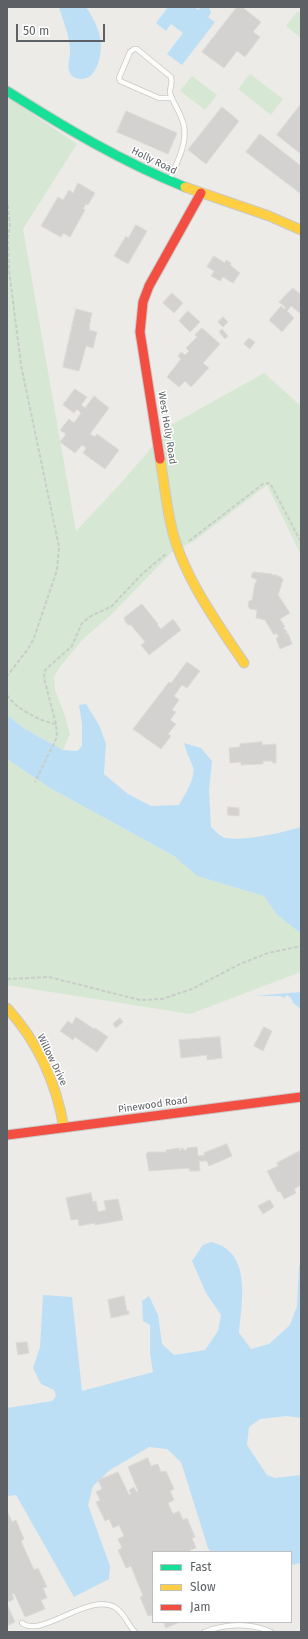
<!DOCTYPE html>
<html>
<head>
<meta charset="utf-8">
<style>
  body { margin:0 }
  #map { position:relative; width:308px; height:1639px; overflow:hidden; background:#edebe7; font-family:"Fira Sans",sans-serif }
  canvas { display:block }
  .frame { position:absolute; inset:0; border:8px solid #5d6165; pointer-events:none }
  .legend { position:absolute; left:152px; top:1551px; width:140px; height:72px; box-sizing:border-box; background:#fff; border:1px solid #bec0c1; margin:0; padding:5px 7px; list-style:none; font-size:12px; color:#5d6165 }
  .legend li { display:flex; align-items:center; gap:8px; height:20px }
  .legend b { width:20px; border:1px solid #bec0c1 }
  .scale { position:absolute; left:16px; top:24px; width:89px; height:18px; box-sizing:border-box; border:2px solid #5d6165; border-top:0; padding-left:5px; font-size:12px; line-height:14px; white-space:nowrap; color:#5d6165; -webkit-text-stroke:3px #fff; paint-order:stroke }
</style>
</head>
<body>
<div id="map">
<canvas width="308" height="1639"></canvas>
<div class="frame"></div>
<ul class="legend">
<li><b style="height:5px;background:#16e098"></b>Fast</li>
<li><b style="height:5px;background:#ffcf43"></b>Slow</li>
<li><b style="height:5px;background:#f24e42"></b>Jam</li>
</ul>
<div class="scale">50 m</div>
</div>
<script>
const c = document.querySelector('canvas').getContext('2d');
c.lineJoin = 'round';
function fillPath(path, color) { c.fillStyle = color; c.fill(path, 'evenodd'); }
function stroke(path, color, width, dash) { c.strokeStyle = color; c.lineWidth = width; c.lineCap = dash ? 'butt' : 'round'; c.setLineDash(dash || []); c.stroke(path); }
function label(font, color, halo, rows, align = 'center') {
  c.font = font + ' "Fira Sans",sans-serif'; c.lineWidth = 3; c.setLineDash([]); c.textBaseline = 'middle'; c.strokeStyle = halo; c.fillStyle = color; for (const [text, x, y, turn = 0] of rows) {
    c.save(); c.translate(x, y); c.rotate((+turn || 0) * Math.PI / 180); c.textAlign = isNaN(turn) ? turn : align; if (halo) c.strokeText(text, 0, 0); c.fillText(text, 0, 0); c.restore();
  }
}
fillPath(new Path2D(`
  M298 11 301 13V38L286 26Z
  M250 74 283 99 271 115 238 89Z
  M192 76 217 95 205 110 180 91Z
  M7 97 77 144 23 229 76 531 121 483 171 425 264 373 301 406V555L267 485 194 541 172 552 110 616 84 638 59 668 54 677 55 690 65 716 70 734 63 750 25 729 7 715Z
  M7 759 50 788 174 856 197 876 264 896 277 915 299 932H301V972L190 1014 7 985Z`), '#d6e8d3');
fillPath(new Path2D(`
  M59 7H86C94 19 101 32 101 47 100 60 96 80 80 79 75 78 72 77 70 73 66 66 71 56 70 49 69 34 63 21 59 7Z
  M168 7H194L198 10 201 7H209L211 13 208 17 215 22 182 65 167 54 183 33 171 24 166 31 156 23Z
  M86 704 99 725 106 744 104 774 128 794 151 806 179 805C184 796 196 778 193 767 190 759 186 752 184 743L201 748 212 761 209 790 211 827C215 831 221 837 226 838 248 841 280 833 301 827V932H299L277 915 264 896 197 876 174 856 50 788 7 759V715L25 729 63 750 77 751 82 746V724L79 705Z
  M301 992V1009L293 1003 291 998 287 995 284 998 280 996H253Z
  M211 1242C252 1251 242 1301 239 1333L251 1349 269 1344 290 1325 297 1306 299 1266 301 1264V1418L287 1416 260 1419 249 1427 247 1445 267 1475 275 1478 301 1475V1563L291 1565V1552H211L208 1548 181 1462 167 1449 149 1447 110 1470 93 1486 88 1505 110 1566 109 1579 74 1597 16 1495 7 1496V1408L52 1401 56 1396 54 1390 41 1384 33 1368 40 1347 43 1295 72 1297 82 1391 153 1372 150 1354V1325L143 1321 142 1301 149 1296 158 1315 162 1344 174 1355 205 1350 218 1331 221 1315 206 1293 192 1261 203 1245Z`), '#bcdff6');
const building = new Path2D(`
  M237 7H242L261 22 253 32 260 37 245 57 237 51 224 68 202 52Z
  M301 104V154L277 135Z
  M222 107 239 121 206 164 188 150Z
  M126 111 177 133 168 154 117 132Z
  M260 134 301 166V194L246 152Z
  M78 183 95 193 88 205 86 204 83 209 85 210 70 237 63 233 61 237 41 226 58 197 63 200 69 190 73 193Z
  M136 225 147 231 128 264 114 256 126 236 128 238Z
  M214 256 225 263 226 260 231 263 230 265 240 273 233 283 223 277 220 281 211 276 214 271 207 267Z
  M293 288 301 295V314L291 306 287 311 294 318 282 332 269 320 281 306 284 309 286 308 279 302Z
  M172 293 183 303 174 313 163 303Z
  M76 309 92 313 89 327H90L89 330 97 332 93 348 86 346 79 371 63 367Z
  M188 311 200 322 190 332 179 321Z
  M223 317 228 322 223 327 218 322Z
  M202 328 220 344 203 363 209 368 191 387 185 381 179 387 167 377 181 359 178 356 181 352 185 355 189 351 186 348 197 337 195 335Z
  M222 329 228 336 225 339 219 332Z
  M249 338 255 342 250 349 244 344Z
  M75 389 87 397 81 405 85 408 94 396 109 408 90 434 95 437 97 434 119 450 105 469 83 453 86 448 82 445 75 453 60 442 66 434 60 430 69 419 74 423 81 413 77 409 74 413 63 405Z
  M254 572 272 574 271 575H277V576L281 577 283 580 278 595 290 613 280 619 285 627 283 628 287 631 286 634 288 633 292 644 280 649 276 638 279 637 276 633 274 635 265 620 256 618 257 610 250 609 248 606 249 601 252 600 255 583H256L257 580 251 577 252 574Z
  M142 604 158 624 157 625 161 629 173 619 181 630 149 655 141 645 145 642 131 625H128L125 621 124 618Z
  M187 662 200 671 187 688 182 685 174 696 179 700 172 710 176 712 170 720 176 724 168 734 171 736 161 749 133 729 169 682 171 683Z
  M262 742V745L276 744V763H273L272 761H263V764L241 765V762L230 763 229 748 240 747V744Z
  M228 807 239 808V816L228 815Z
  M76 1017 94 1029 95 1028 108 1037 97 1052 75 1037 73 1040 60 1031 68 1021 72 1024Z
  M120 1018 123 1022 116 1028 113 1024Z
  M264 1027 272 1031 263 1051 254 1046Z
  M220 1037 222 1058 207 1060V1055L181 1058 179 1040Z
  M227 1144 232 1156 209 1166 207 1161H199L200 1171H190L189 1168 149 1171 146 1154 148 1152H166V1150L179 1148 180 1151 182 1148 186 1151 187 1148 197 1147 198 1156 205 1155 204 1153Z
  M300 1151 301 1185 294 1189 296 1193 284 1199 280 1191 278 1192 267 1171 278 1166 277 1163Z
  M91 1193 93 1202 96 1201 98 1212 106 1210 104 1201 118 1199 123 1220 95 1225V1223L79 1226 78 1219 71 1220 66 1198Z
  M270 1200 274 1207 263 1214 258 1206Z
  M124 1296 127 1311H129V1314L111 1318 108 1300Z
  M27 1342 29 1353 18 1355 16 1343Z
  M148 1458 151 1466 158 1464 161 1472 166 1471 174 1489 170 1491 174 1500 168 1503 173 1514 179 1511 183 1520 187 1518 195 1537 192 1538 196 1548 190 1550 191 1552H153V1615L148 1616 140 1597 143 1596 131 1566 126 1568 118 1550 122 1548 118 1539 124 1536 119 1525 113 1528 109 1519 105 1521 96 1502 100 1500 96 1492 102 1489 98 1480 118 1472 129 1495 131 1494 129 1490 134 1487 136 1492 138 1491 128 1467Z
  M8 1513 12 1522 16 1520 24 1539 21 1541 34 1570 38 1568 47 1587 43 1588 47 1598 41 1600 45 1609 25 1617 14 1593 12 1595 14 1599 9 1602 7 1598Z
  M7 1604 15 1622 7 1626Z
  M164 1622H180L166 1628Z`);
fillPath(building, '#d3d2d0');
stroke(building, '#dcdad6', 1);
const lane = new Path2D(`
  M170 179C178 160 191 138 181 117 179 111 170 97 170 92 170 86 173 83 171 77L137 49H134L130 52 119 78 120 81 159 98H172
  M22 1623C42 1639 89 1591 116 1608 124 1613 128 1625 135 1632
  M204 1632C225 1624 250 1622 271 1632`);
const fast = new Path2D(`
  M7 91C64 127 122 162 185 187`);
const slow = new Path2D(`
  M185 187 269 216 301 230
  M160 459C164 481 166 503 171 525 181 573 217 623 244 663
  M7 1008C39 1043 56 1082 64 1128`);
const jam = new Path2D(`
  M160 459 140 332 143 302 149 286 201 193
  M7 1135 301 1097`);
stroke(lane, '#c8c8c8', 6);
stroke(fast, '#c9c9c9', 11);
stroke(slow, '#c9c9c9', 11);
stroke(jam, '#c9c9c9', 11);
stroke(new Path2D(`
  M7 199 10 225 8 238 9 270 21 365 59 547 57 570 34 638 28 649 7 676
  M189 541 250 494 263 484 268 483 271 485 301 542
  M7 695C15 708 41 722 56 724L57 737 35 782
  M56 724 44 678 45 670 72 646 82 623 91 616 112 606 142 574 167 553
  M7 979 49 977 140 1000 162 999 192 989 240 964 268 953 301 946`), '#c9cdca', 2, [4, 2]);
stroke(lane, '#fcfcfb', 4.5);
stroke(fast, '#16e098', 9);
stroke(slow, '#ffcf43', 9);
stroke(jam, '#f24e42', 9);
label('10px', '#5d6165', '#fff', [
  ["Holly Road",154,161,26],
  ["West Holly Road",167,428,81],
  ["Willow Drive",52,1060,64],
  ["Pinewood Road",153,1105,-8]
]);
</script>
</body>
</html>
